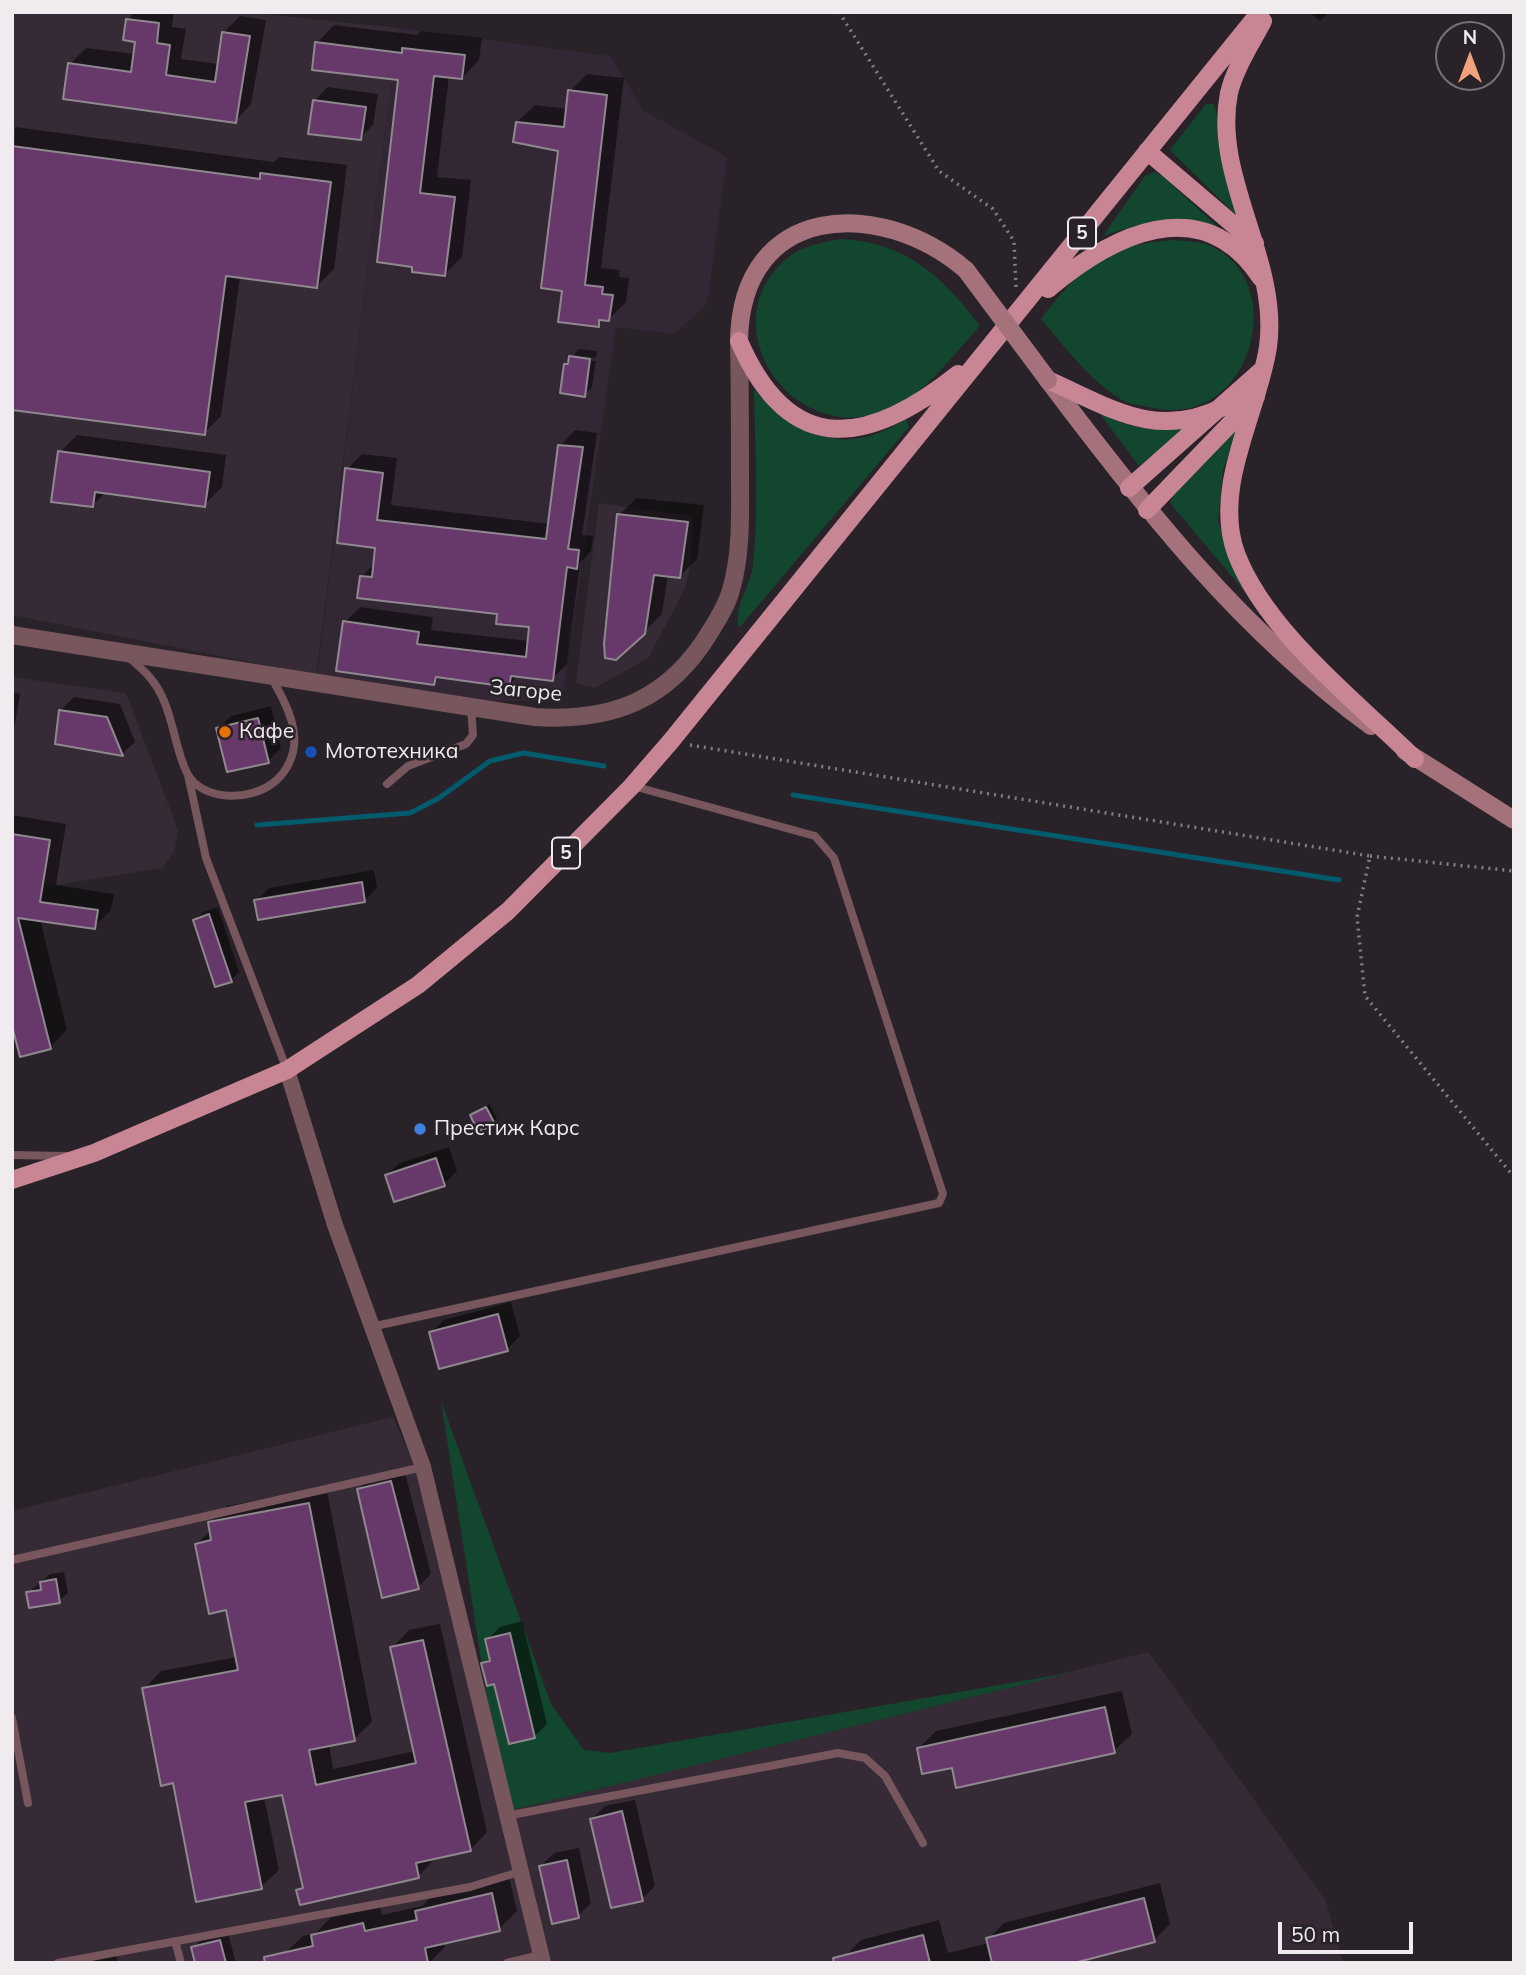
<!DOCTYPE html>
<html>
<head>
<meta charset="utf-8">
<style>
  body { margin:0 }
  #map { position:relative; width:1526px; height:1975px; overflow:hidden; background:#292329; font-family:Mulish,sans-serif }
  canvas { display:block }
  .frame { position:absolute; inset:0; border:14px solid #efebef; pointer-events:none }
  .north { position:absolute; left:1435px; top:21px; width:70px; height:70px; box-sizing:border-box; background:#292329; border:2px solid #787378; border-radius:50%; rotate:0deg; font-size:19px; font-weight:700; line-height:28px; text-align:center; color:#efebef }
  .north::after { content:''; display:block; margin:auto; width:24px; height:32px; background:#f1a17c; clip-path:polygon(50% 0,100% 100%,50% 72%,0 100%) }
  .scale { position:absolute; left:1278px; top:1922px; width:135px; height:32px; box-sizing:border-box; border:4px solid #efebef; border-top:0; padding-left:9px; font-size:21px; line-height:24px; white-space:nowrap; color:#efebef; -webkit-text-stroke:5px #292329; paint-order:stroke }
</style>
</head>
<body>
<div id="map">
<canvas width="1526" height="1975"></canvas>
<div class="frame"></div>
<div class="north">N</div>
<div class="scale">50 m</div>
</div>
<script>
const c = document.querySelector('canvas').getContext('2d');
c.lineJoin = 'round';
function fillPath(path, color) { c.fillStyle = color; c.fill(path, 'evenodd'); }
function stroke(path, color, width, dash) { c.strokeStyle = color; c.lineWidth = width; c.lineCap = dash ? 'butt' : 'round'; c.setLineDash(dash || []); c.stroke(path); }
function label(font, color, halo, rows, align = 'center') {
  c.font = font + ' Mulish,sans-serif'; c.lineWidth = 5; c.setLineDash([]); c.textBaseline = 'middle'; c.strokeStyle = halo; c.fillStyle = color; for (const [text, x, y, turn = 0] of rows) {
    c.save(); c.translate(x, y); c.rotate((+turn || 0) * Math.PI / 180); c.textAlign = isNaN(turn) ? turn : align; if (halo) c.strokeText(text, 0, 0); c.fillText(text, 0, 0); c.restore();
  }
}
fillPath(new Path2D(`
  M398 28 610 56 644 111 727 157 707 304 674 334 616 327 562 700 493 701 317 675Z`), '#342735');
fillPath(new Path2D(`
  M12 12H244L398 28 316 675 12 615Z
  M599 503 692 516 691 563 685 589 648 658 595 688 576 683Z
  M12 677 126 693 178 830 174 852 162 868 56 885 12 877Z
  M393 1417 414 1465 508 1811 1149 1652 1326 1901 1343 1963H12V1511Z`), '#352a35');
fillPath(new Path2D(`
  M1206 104H1213L1216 110 1235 214 1170 150Z
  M1155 172 1165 178 1221 230C1170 217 1152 219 1103 236L1145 176Z
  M840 239C906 242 942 276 980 326 955 352 931 387 900 404 798 461 703 323 790 256 802 246 825 242 840 239Z
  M1175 240C1186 242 1201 241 1211 246 1291 282 1252 433 1149 407 1139 405 1127 404 1119 398 1088 378 1065 347 1041 319 1084 264 1102 245 1175 240Z
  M754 390C803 437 844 458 906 419L909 427 739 628C733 608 751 585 753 565 759 507 755 448 754 390Z
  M1098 411C1127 429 1156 432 1188 428L1139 466Z
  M1241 425 1223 469 1218 522 1246 593 1170 503 1173 496Z
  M441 1401 551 1704 584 1750 610 1753 1074 1672 508 1811 499 1776Z`), '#13462e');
fillPath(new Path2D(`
  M135 12H174L172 27 186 29 181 59 219 64 223 33 240 16 266 20 251 104 235 121 70 64 86 48 135 54 137 40 128 20Z
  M1309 12H1329L1320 21Z
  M334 25 417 35 421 31 482 38 479 60 462 78 449 76 437 177 471 180 462 257 445 274 414 270 400 78 317 43Z
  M587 74 624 78 601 268 620 270 619 277 629 278 626 302 609 319H604L598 325 564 289 560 150 517 122 535 105 568 109 570 91Z
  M328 87 378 94 373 125 360 138 315 100Z
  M15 127 274 162 279 157 347 165 334 269 316 287 240 277 221 416 204 433 12 408Z
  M579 349 597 351 596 358 574 355 571 358 596 361 592 387 584 395 565 365Z
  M575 430 597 433 582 535 593 536 591 551 580 563 567 664 552 679 519 675 509 685 441 676 434 683 345 622 360 607 433 617 431 630 529 641 531 626 499 612 361 577 375 563 377 547 347 469 362 454 397 458 391 505 550 524 560 446Z
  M77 435 226 455 222 487 204 505 106 492 92 506 60 452Z
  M637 498 704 505 697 559 679 577 668 575 662 614 644 632 619 515Z
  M12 692 20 694 12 740Z
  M74 697 120 704 135 742 122 754 56 743 61 710Z
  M271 706 281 748 268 761 218 729 231 716Z
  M12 815 66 824 56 885 114 894 111 910 94 927 40 919 67 1030 50 1047 12 1019Z
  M374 870 377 888 364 901H256L269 888Z
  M218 907 239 972 231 980 195 920 203 912Z
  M490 1104 497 1119 494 1122 472 1115Z
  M449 1147 457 1171 444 1184 387 1175 400 1163Z
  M511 1302 520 1336 507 1349 431 1332 444 1320Z
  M404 1469 431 1574 418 1587 383 1596 359 1489 372 1476Z
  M326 1486 372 1722 354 1739 329 1744 333 1769 415 1751 392 1648 409 1630 440 1624 487 1832 470 1850 436 1857 419 1876 298 1890 304 1884 283 1793 264 1797 279 1870 261 1887 175 1781 144 1689 161 1671 237 1657 228 1608 197 1544 211 1530 210 1523 227 1506Z
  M64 1572 68 1593 59 1601 28 1593 50 1574Z
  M522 1621 547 1724 535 1736 483 1664 491 1656 487 1640 500 1627Z
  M1122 1691 1132 1734 1114 1751 953 1766 919 1748 936 1731Z
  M635 1800 655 1886 642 1899 592 1819 605 1806Z
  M579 1848 591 1903 578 1916 541 1866 554 1853Z
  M509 1877 517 1911 499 1929 444 1941 445 1947 429 1963H288L285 1953 303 1936 316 1933 330 1918 380 1907 382 1915 422 1906 434 1894Z
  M1160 1883 1170 1924 1154 1940 1067 1963H847L845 1956 861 1940 939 1920 948 1953 989 1943 988 1939 1004 1923Z
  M228 1933 236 1963H197L193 1948 201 1940Z
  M115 1950 118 1963H55Z`), '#0007');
stroke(new Path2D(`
  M793 795 1339 880
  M257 825 410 813 439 798 490 761 523 753 604 766`), '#005b6d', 5);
const building = new Path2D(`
  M126 19 159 23 157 43 170 45 166 75 215 82 222 32 250 36 236 123 63 99 68 63 131 72 135 42 123 40Z
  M315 42 402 53V48L465 55 462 79 434 76 420 193 455 197 445 276 412 272V267L377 262 398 80 312 70Z
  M568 90 607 95 585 285 603 287 602 294 613 295 609 321 599 320V327L558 322 562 291 541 288 558 151 513 142 516 122 564 127Z
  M313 100 366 107 361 140 308 134Z
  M12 146 260 179V173L331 182 317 288 226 276 205 435 12 410Z
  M569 356 590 359 585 397 560 393 564 364H568Z
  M558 445 583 447 568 549 579 550 577 569 567 567 553 681 511 676 509 687 436 677 434 685 336 671 343 621 419 632 417 644 526 657 529 627 496 624 497 614 357 598 360 576 372 577 375 548 337 543 345 468 383 473 377 520 546 539Z
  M58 451 210 472 205 507 95 492 93 507 51 502Z
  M617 514 688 522 680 578 654 575 645 634 616 660 605 658 604 644Z
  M59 710 107 717 123 756 55 744Z
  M258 718 269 763 227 772 216 728Z
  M12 834 50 840 40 902 98 910 95 929 18 918 51 1049 20 1057 12 1026Z
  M362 882 365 902 258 920 254 900Z
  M209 914 232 982 215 987 193 920Z
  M486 1107 495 1124 478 1132 470 1115Z
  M436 1158 445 1186 394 1202 385 1175Z
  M498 1314 508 1351 439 1369 429 1332Z
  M391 1481 419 1589 382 1598 357 1489Z
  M309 1503 355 1741 309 1750 316 1785 416 1763 390 1647 423 1640 471 1851 416 1863 419 1878 300 1905 296 1890 303 1888 282 1795 245 1802 262 1889 196 1902 173 1783 161 1786 142 1688 238 1670 226 1610 209 1614 195 1544 211 1540 208 1522Z
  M56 1579 60 1603 29 1608 26 1592 41 1590 40 1582Z
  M510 1633 535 1738 509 1744 494 1684 487 1686 481 1663 490 1661 485 1639Z
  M1105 1707 1115 1753 956 1788 952 1768 922 1774 917 1748Z
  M622 1811 643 1901 611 1908 590 1819Z
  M567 1860 579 1918 552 1924 539 1866Z
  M492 1893 500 1931 425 1948 428 1963H265L264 1957 313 1946 311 1935 363 1923 365 1931 417 1920 415 1911Z
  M1144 1898 1155 1942 1074 1963H992L986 1938Z
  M923 1935 930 1963H834L833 1958Z
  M220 1940 226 1963H195L191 1947Z`);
fillPath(building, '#67396a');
stroke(building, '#8f888f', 2);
stroke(new Path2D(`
  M839 12 939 171 993 209 1014 241 1016 287
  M690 745 1370 856 1357 917 1365 996 1514 1177
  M1370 856 1514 871`), '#837e83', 3.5, [2, 5]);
stroke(new Path2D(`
  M128 657C144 670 156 681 164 701 174 724 176 751 187 773 202 802 250 801 273 783 284 775 292 761 294 747 297 723 283 698 271 677
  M188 775 206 858 287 1070
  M387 784 408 766 466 744 473 735 471 707
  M12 1155 65 1156
  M371 1327 939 1203 943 1194 834 858 815 836 633 786
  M12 1560 423 1467
  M12 1718 28 1803
  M506 1816 838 1753 865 1758 885 1776 923 1843
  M175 1941 181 1963
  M58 1963 470 1887 519 1872
  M507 1963 540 1955`), '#77565d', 8);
stroke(new Path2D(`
  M287 1070 335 1225 423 1467 543 1963`), '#77565d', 16);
stroke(new Path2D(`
  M12 635 535 717C612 722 669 700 710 632 718 619 727 605 731 590 742 552 740 512 740 474 740 429 740 385 739 341`), '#77565d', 18);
stroke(new Path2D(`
  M739 341C741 203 879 196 966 270
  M1048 380C1145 509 1240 630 1371 726
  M1405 751 1514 820`), '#a5727c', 18);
stroke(new Path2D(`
  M1263 21C1251 44 1235 68 1229 93 1212 178 1280 260 1268 347 1258 413 1212 486 1236 553 1265 631 1356 701 1415 759
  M1147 151 1255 243
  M1048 289C1111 236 1202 188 1261 278
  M739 341C791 461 870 444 958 374
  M1048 380C1111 408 1157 441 1225 406
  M1129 488 1262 370
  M1147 510 1256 397
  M12 1180 94 1153 287 1070 418 985 508 911 632 786 671 741 1260 12`), '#c88694', 18);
stroke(new Path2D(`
  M966 270 1048 380`), '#a5727c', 18);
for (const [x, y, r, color] of [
  [225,732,7,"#e8710a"],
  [311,752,7,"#1a4fb4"],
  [420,1129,7,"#3f7fe0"]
]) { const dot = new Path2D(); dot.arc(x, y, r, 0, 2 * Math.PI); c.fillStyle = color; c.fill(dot); stroke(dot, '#292329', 2.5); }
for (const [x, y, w] of [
  [1082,233,28],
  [566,853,28]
]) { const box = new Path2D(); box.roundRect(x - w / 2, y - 15.5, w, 31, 5); c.fillStyle = '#292329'; c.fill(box); stroke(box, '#efebef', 2); }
label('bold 19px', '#efebef', null, [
  ["5",1082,233],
  ["5",566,853]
]);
label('21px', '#efebef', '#292329', [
  ["Загоре",526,691,6]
]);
label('21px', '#efebef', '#292329', [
  ["Кафе",239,732],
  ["Мототехника",325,752],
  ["Престиж Карс",434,1129]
], 'left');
</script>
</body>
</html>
